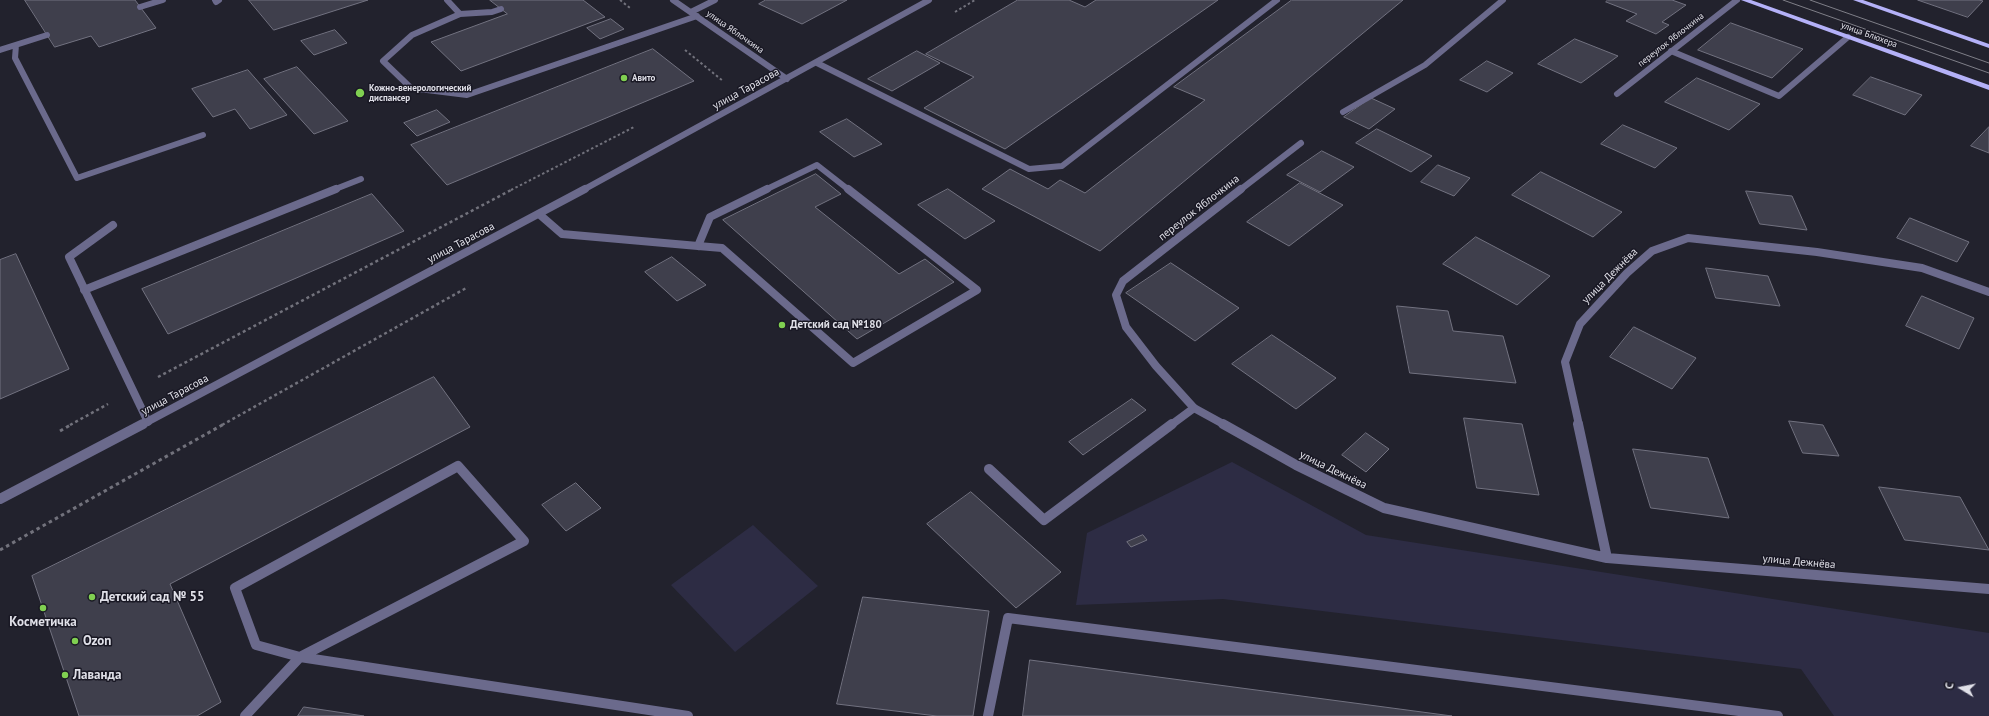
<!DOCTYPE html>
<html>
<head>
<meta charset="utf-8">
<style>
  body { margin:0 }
  #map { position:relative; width:1989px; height:716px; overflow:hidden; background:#22222d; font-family:"PT Sans",sans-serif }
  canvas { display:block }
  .north { position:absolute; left:1941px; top:668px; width:40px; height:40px; -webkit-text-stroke:3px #191824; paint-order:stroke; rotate:280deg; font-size:11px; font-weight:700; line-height:16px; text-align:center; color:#e0e0e8 }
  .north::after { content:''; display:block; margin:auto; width:14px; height:18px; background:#e0e0e8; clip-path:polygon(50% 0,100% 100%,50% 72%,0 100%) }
</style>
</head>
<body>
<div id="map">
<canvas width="1989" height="716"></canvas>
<div class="north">С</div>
</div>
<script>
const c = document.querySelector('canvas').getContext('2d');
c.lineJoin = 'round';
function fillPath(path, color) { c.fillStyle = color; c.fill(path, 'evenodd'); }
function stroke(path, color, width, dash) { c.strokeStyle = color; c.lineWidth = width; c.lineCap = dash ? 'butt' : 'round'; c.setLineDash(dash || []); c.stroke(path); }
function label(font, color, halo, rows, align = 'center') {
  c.font = font + ' "PT Sans",sans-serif'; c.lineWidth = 3; c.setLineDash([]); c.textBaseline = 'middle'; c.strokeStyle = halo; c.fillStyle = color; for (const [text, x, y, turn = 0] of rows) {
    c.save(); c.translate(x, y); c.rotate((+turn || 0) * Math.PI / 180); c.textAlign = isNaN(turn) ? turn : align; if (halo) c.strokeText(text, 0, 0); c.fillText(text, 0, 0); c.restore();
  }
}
fillPath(new Path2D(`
  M1232 462 1366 535 1989 633V716H1834L1801 669 1223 599 1076 605 1087 533Z
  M753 525 818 586 735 652 671 585Z`), '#2d2c44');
const building = new Path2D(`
  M25 0H135L156 28 99 47 91 36 55 47Z
  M249 0H368L274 30Z
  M490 0H583L605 17 461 71 431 42 507 14Z
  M766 0H847L802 24 759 4Z
  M1018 0H1069L1085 7 1096 0H1218L1005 149 924 108 974 77 926 54Z
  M1292 0H1403L1100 251 982 189 1010 169 1048 189 1060 180 1085 193 1205 100 1174 87Z
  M1608 0H1672L1686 5 1662 22 1669 25 1656 34 1626 21 1637 14 1606 2Z
  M1918 0H1979L1983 1 1968 17Z
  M611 19 624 29 600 39 587 28Z
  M1731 23 1803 49 1772 78 1698 50Z
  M335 30 347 43 314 55 301 41Z
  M1575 39 1618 56 1581 83 1538 64Z
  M653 49 694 81 447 185 411 145Z
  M917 51 940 63 892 91 868 79Z
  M1487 61 1513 73 1487 92 1460 80Z
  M297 67 348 121 314 134 264 79Z
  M248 70 287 115 250 129 235 109 213 117 192 89Z
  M1871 77 1922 95 1905 115 1853 95Z
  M1697 78 1760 104 1729 130 1665 102Z
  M1371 98 1395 109 1369 129 1344 117Z
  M437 110 450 122 417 136 404 123Z
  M847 119 882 144 854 157 820 132Z
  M1623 125 1677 148 1655 168 1601 144Z
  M1989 127V153L1971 146Z
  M1377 129 1432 156 1411 172 1356 143Z
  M1322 151 1354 167 1320 192 1287 175Z
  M1438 165 1470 178 1454 196 1421 182Z
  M1541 172 1622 212 1593 237 1512 195Z
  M816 174 841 194 815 207 899 274 925 259 954 282 857 339 723 220Z
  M1300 183 1343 205 1289 246 1247 222Z
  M948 189 995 221 965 239 918 205Z
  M1746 191 1792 196 1807 230 1760 224Z
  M372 194 404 231 168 334 142 289Z
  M1910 218 1969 242 1957 262 1897 238Z
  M1476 237 1550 276 1517 305 1443 264Z
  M16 254 69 369 0 399V260Z
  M672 257 706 285 677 301 645 272Z
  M1171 263 1239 308 1195 341 1126 293Z
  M1706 268 1768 276 1780 306 1716 298Z
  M1922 296 1974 318 1959 349 1906 326Z
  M1397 306 1448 311 1453 331 1503 336 1516 383 1410 373Z
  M1634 327 1696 358 1672 389 1610 357Z
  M1272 335 1336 378 1296 409 1232 364Z
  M434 377 470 427 170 584 221 702 197 716H79L32 576Z
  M1132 399 1146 410 1083 455 1069 442Z
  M1464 418 1522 424 1539 495 1477 488Z
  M1789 421 1823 425 1839 456 1803 453Z
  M1366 433 1389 449 1366 472 1342 455Z
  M1633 449 1708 458 1729 518 1651 508Z
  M576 483 601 508 566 531 542 505Z
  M1879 487 1960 497 1989 550 1905 540Z
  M971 492 1061 572 1016 608 927 524Z
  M1143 535 1147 540 1131 547 1127 542Z
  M863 597 989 611 973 716H937L837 704Z
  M1030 660 1452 716H1023Z
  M304 707 364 716H298Z`);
fillPath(building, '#3f3f4c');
stroke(building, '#727280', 1);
stroke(new Path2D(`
  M620 0 630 8
  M955 12 975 0
  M685 50 723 81
  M511 190 634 127`), '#72727c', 2, [2.5, 2.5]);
stroke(new Path2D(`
  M158 377 513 189
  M70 425 108 404
  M222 425 468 287`), '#72727c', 2.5, [3, 3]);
stroke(new Path2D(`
  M60 431 72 424
  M0 550 224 424`), '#72727c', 3, [3.5, 3.5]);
stroke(new Path2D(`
  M215 0 216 2 219 0
  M447 0 460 14 412 35 383 61 411 88 467 95 697 16
  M140 7 163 0
  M691 12 715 0
  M460 14 492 12 501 9
  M16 45 15 58 77 178 203 135
  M0 50 47 35
  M1671 51 1779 96 1848 37
  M817 63 1029 169 1062 166 1277 0
  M1343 112 1425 65 1503 0
  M333 190 361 179
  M765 190 817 165 849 190`), '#6b6a8c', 6);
stroke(new Path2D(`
  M539 214 562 234 698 246
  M113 225 69 257 148 422
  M698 246 722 248 853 363 977 290 848 189
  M698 246 710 217 767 189
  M84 290 336 189
  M1171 425 1194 408`), '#6b6a8c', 8);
stroke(new Path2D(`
  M458 466 524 541 300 657 256 645 235 588Z
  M989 469 1044 520 1172 424
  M300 657 688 716
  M245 716 300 657
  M988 716 1008 618 1778 716`), '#6b6a8c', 10);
stroke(new Path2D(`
  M673 0 787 79
  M1617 94 1737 0
  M583 190 929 0
  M1240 190 1301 143`), '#6b6a8c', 6);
stroke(new Path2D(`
  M141 425 585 189
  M1225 425 1194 408 1156 366 1126 327 1116 295 1123 281 1241 189
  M1579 425 1565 362 1580 324 1627 273 1652 251 1688 238 1817 252 1922 268 1989 292`), '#6b6a8c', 8);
stroke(new Path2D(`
  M1223 424 1296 465 1384 508 1607 558 1989 589
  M1578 424 1607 558
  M0 499 143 424`), '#6b6a8c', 10);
fillPath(new Path2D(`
  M1741 0H1751L1989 85V90Z
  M1853 0H1863L1989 44V48Z`), '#b4b1f8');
stroke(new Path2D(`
  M1783 0 1989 73
  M1810 0 1989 63`), '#7f7f88', 1);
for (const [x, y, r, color] of [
  [624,78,4,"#80d051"],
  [360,93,5,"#80d051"],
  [782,325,4,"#80d051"],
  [92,597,4,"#80d051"],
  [43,608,4,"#80d051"],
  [75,641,4,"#80d051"],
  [65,675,4,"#80d051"]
]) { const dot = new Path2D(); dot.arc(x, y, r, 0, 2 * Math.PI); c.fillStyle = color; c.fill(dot); stroke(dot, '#191824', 1.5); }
label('9px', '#e0e0e8', '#191824', [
  ["улица Яблочкина",735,32,35],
  ["улица Блюхера",1869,35,20],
  ["переулок Яблочкина",1671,40,-38]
]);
label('bold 9px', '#e0e0e8', '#191824', [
  ["Авито",632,78],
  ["Кожно-венерологический",369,88],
  ["диспансер",369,98]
], 'left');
label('11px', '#e0e0e8', '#191824', [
  ["улица Тарасова",746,89,-29],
  ["переулок Яблочкина",1199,208,-38],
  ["улица Тарасова",461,243,-28],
  ["улица Дежнёва",1610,276,-45],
  ["улица Тарасова",175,395,-28],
  ["улица Дежнёва",1333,470,26],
  ["улица Дежнёва",1799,562,5]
]);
label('bold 11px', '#e0e0e8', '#191824', [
  ["Детский сад №180",790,325]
], 'left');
label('bold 13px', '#e0e0e8', '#191824', [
  ["Детский сад № 55",100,597],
  ["Косметичка",43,622,"center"],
  ["Ozon",83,641],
  ["Лаванда",73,675]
], 'left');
</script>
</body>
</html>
